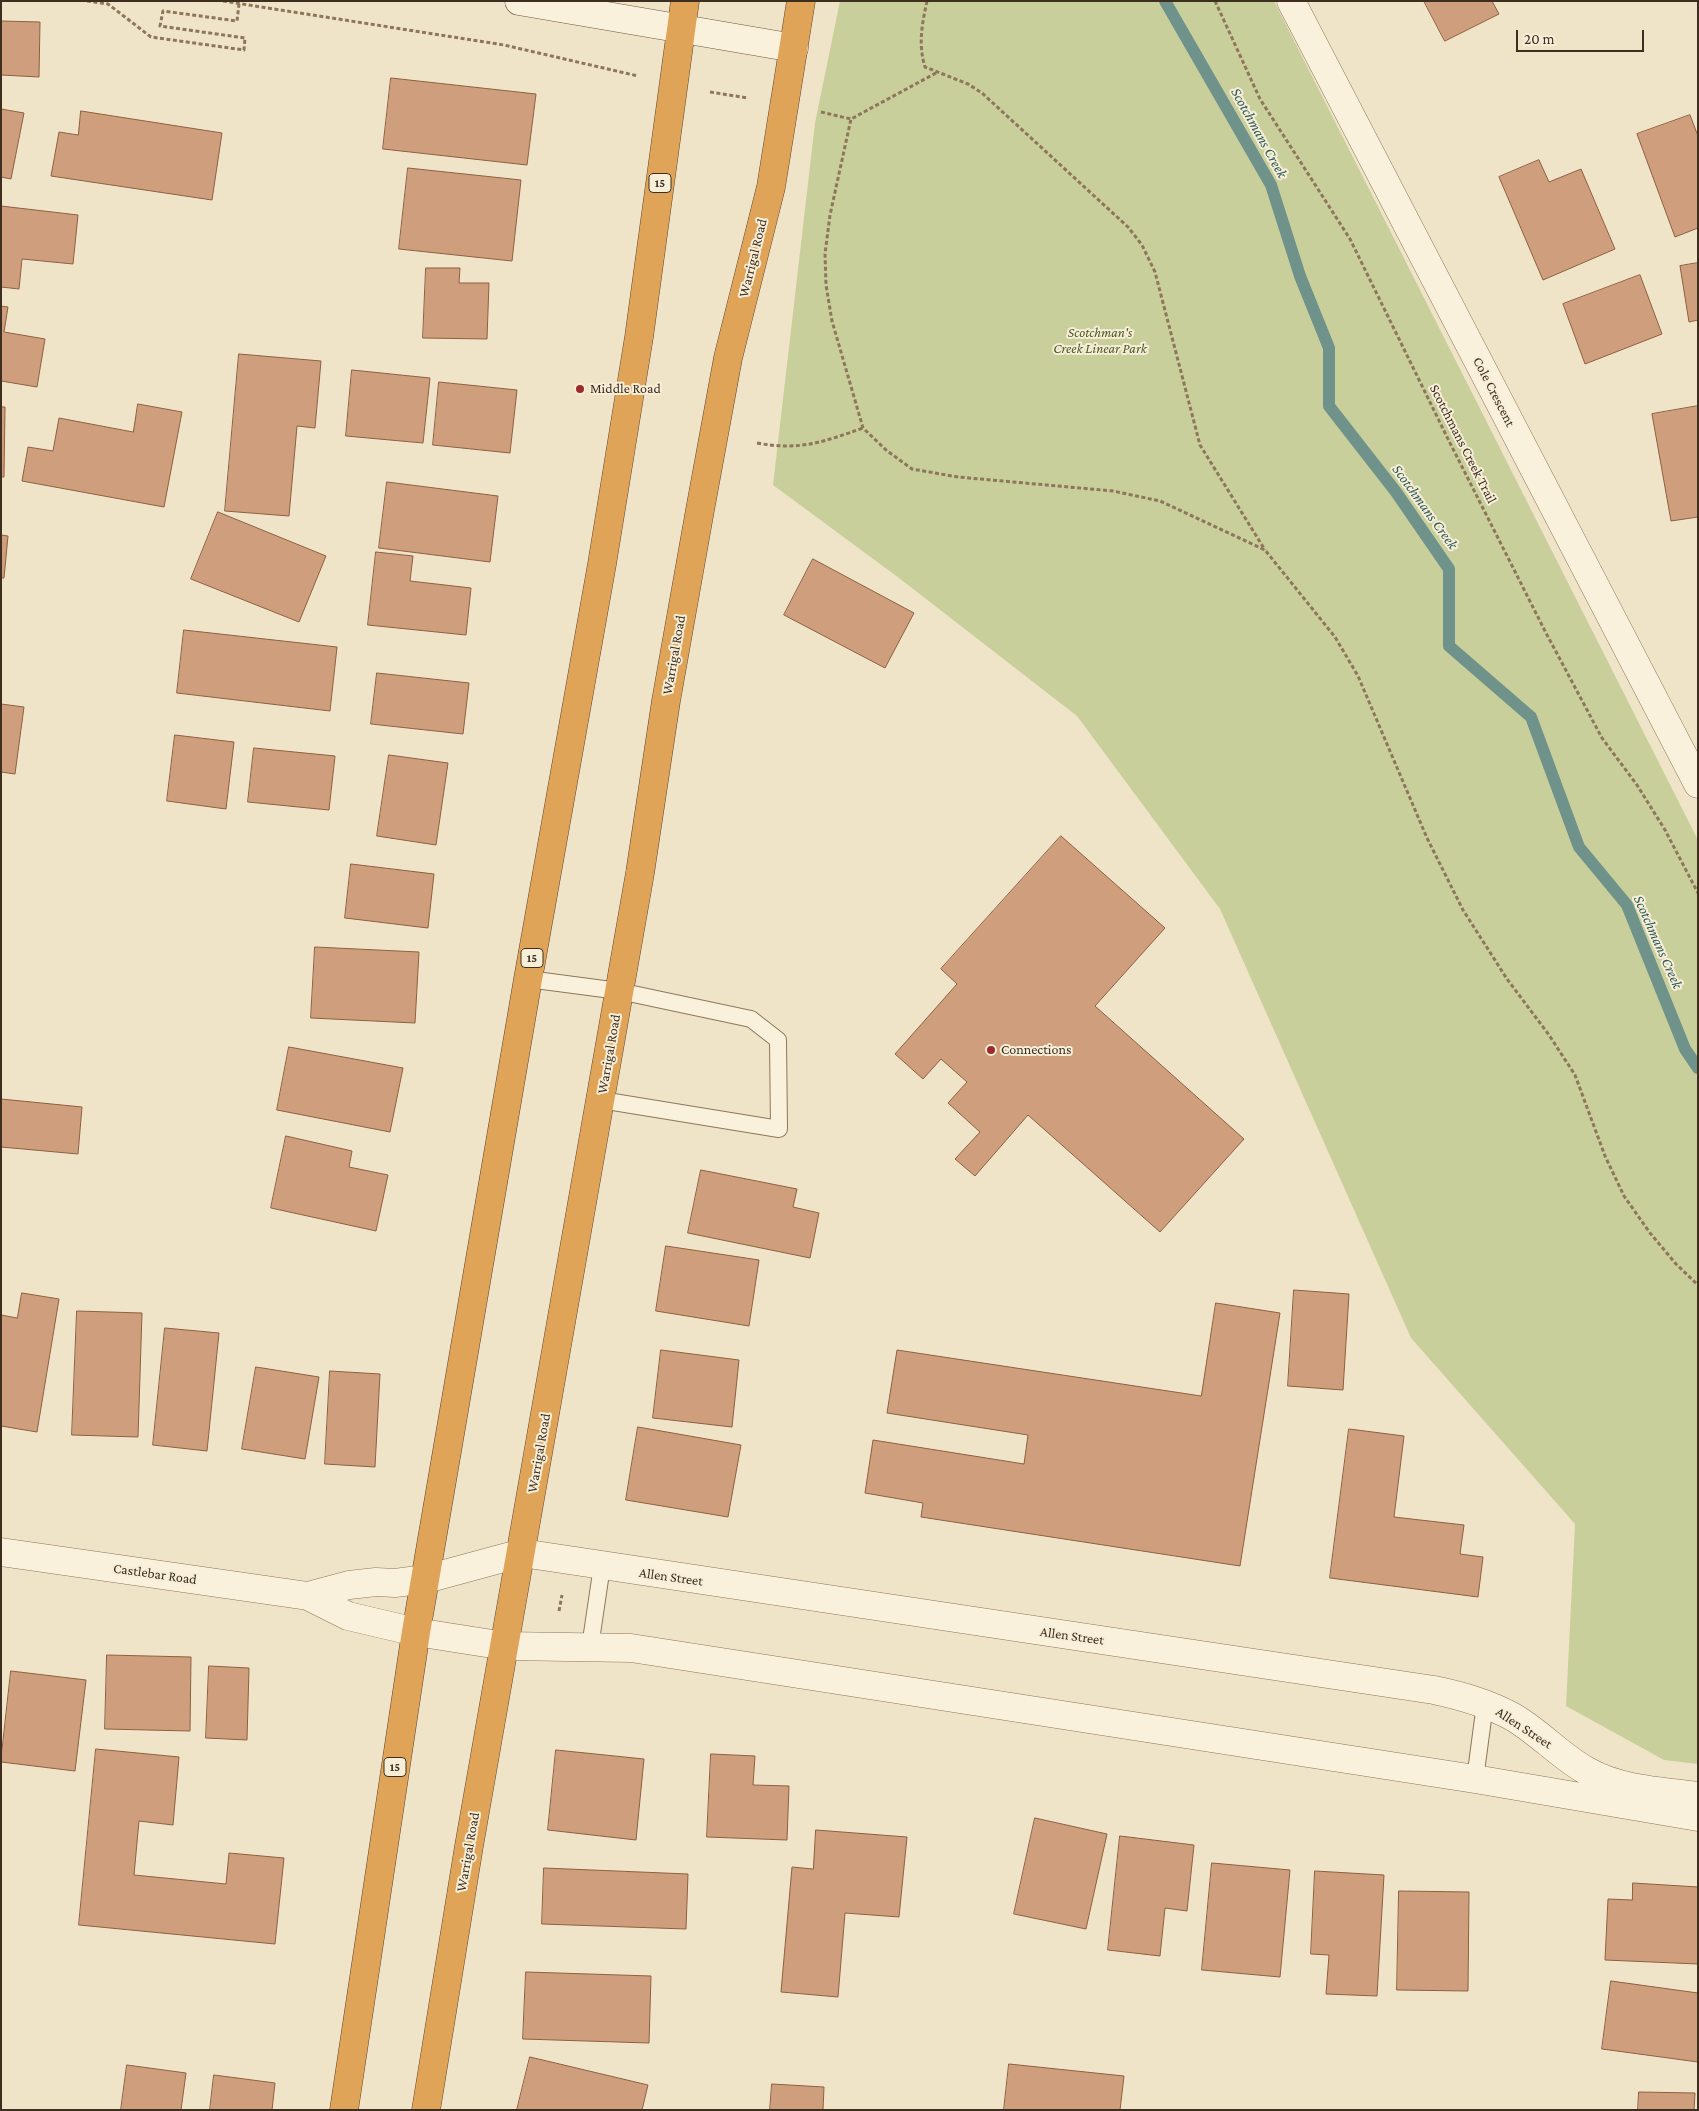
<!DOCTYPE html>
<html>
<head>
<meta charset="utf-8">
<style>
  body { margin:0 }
  #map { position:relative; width:1699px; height:2111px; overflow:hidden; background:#f0e4c8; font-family:"Crimson Pro",serif }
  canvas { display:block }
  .frame { position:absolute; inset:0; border:2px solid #3d2e20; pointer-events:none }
  .scale { position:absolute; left:1516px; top:30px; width:128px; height:22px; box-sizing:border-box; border:2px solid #3d2e20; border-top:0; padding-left:6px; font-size:15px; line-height:18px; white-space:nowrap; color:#3d2e20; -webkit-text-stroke:4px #f7eed8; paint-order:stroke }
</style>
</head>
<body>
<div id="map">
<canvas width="1699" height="2111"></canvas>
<div class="frame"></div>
<div class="scale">20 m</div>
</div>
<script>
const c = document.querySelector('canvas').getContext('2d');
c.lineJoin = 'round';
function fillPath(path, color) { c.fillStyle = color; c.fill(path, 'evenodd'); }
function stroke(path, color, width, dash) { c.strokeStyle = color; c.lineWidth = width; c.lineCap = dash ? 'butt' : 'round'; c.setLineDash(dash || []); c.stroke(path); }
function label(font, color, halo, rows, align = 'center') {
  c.font = font + ' "Crimson Pro",serif'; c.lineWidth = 4; c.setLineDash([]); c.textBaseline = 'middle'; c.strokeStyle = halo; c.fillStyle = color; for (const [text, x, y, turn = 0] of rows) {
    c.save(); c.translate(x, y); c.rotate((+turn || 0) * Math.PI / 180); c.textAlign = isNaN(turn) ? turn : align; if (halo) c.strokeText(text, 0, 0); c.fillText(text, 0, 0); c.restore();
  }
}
fillPath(new Path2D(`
  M840 1H1274L1698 840V1764L1664 1760 1566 1706 1575 1524 1411 1338 1220 909 1077 716 899 578 773 485 815 123Z`), '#c9cf9b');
stroke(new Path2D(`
  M1165 1 1271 185 1300 276 1329 348V406L1396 492 1449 569V646L1531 717 1579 847 1627 905 1685 1049 1698 1068`), '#6f938a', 12);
const building = new Path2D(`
  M1424 1H1492L1499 14 1445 41Z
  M1 21 40 22 39 77 1 75Z
  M391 78 536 94 527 165 383 149Z
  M1 109 24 113 11 179 1 177Z
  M81 111 222 133 212 200 51 176 59 132 78 135Z
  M1690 115 1698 136V228L1675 237 1637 134Z
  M1539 160 1549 182 1581 169 1615 249 1543 280 1499 177Z
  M408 168 521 180 512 261 399 249Z
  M1 206 78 215 73 264 22 259 19 289 1 287Z
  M1698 263V320L1689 322 1680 266Z
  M426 268H460L459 283H489L487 339 423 338Z
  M1640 275 1662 334 1585 364 1563 304Z
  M1 306 8 307 4 332 45 339 37 387 1 381Z
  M239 354 321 361 315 428 297 426 289 516 225 511Z
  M352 370 430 378 423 443 346 436Z
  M439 382 517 390 510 453 433 445Z
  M138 404 182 412 164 507 22 481 28 447 53 451 59 418 133 432Z
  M1698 406V517L1671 521 1652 414Z
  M1 407H5L4 477H1Z
  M387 482 498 496 490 562 379 548Z
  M218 512 326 556 299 622 191 579Z
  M1 535 8 536 4 578H1Z
  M376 552 413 556 410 581 471 588 466 635 368 625Z
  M813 559 914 613 885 668 784 615Z
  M184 630 337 647 330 711 177 693Z
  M377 673 469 683 463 734 371 724Z
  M1 704 24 707 15 774 1 772Z
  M175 735 234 742 226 809 167 801Z
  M254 748 335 756 329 810 248 802Z
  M389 755 448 763 436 845 377 836Z
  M1061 836 1165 928 1095 1006 1244 1139 1160 1232 1028 1115 975 1176 955 1159 980 1132 948 1103 967 1082 941 1059 923 1079 895 1054 957 984 941 969Z
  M351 864 434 874 428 928 345 918Z
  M315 947 419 952 415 1023 311 1018Z
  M289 1047 403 1068 390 1132 277 1110Z
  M1 1099 82 1107 78 1154 1 1147Z
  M286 1136 352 1151 349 1167 388 1175 376 1231 271 1208Z
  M701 1170 797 1189 793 1207 819 1213 810 1258 688 1233Z
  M666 1246 759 1260 749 1326 656 1311Z
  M1294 1290 1349 1294 1343 1390 1288 1386Z
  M22 1293 59 1299 37 1432 1 1426V1315L17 1318Z
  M1216 1303 1280 1313 1240 1566 921 1517 923 1503 865 1493 873 1440 1024 1464 1028 1435 887 1413 897 1350 1201 1396Z
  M77 1311 142 1313 138 1437 72 1435Z
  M165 1328 219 1333 207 1451 153 1445Z
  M661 1350 739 1360 732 1427 653 1418Z
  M256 1367 319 1377 305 1459 242 1449Z
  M330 1371 380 1374 375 1467 325 1464Z
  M638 1427 741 1445 728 1517 626 1500Z
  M1349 1429 1404 1436 1394 1517 1464 1525 1460 1554 1483 1557 1478 1597 1330 1578Z
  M107 1655 191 1657 190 1731 105 1729Z
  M209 1666 249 1668 247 1740 206 1738Z
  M11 1671 86 1680 75 1771 1 1762Z
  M96 1749 179 1757 173 1825 139 1821 134 1875 226 1884 229 1853 284 1858 275 1944 79 1925Z
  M556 1750 644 1759 636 1840 548 1830Z
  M711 1754 755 1756 753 1785 789 1786 787 1840 707 1837Z
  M1035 1818 1107 1834 1086 1929 1014 1914Z
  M816 1830 907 1837 899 1917 845 1913 838 1997 781 1992 792 1867 813 1869Z
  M1120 1836 1194 1845 1187 1911 1165 1908 1160 1956 1108 1950Z
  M1212 1863 1290 1870 1280 1977 1202 1970Z
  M544 1868 688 1874 686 1929 542 1924Z
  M1315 1871 1384 1875 1377 1996 1326 1994 1329 1955 1311 1954Z
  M1633 1883 1698 1887V1964L1605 1960 1608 1899 1632 1900Z
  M1399 1891 1469 1892 1468 1991 1397 1990Z
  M526 1972 651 1976 649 2043 523 2039Z
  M1611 1981 1698 1993V2062L1602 2049Z
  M530 2057 648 2085 642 2110H517Z
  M1009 2064 1124 2076 1120 2110H1004Z
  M127 2065 186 2073 181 2110H121Z
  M214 2075 275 2083 272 2110H210Z
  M772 2084 824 2087 823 2110H770Z
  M1639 2092 1695 2093 1694 2110H1638Z`);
fillPath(building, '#cf9f7d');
stroke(building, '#8d5f41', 1);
const lane = new Path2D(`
  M528 979 619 991 751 1019 778 1040 779 1129 601 1100
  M590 1647 602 1566
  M1475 1779 1485 1704`);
const street = new Path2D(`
  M1291 1 1698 784
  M1 1552 308 1596 348 1616 416 1632 505 1646 631 1648 1475 1779 1698 1817
  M308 1596 349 1585 376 1582 395 1583 426 1579 522 1553 1434 1690C1462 1696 1488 1703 1513 1717 1539 1732 1560 1756 1587 1771 1620 1790 1661 1791 1698 1796`);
const secondary = new Path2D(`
  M519 1 794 48`);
const highway = new Path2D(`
  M344 2110 416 1632 528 979 602 564 639 337 685 1
  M426 2110 469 1846 640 873 666 701 700 510 728 358 771 187 801 1`);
stroke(lane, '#8d765c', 18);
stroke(street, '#8d765c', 29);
stroke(secondary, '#6f573f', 29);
stroke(highway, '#5b4430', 29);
stroke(new Path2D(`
  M87 1 108 4 151 37 244 50 245 38 160 26 163 11 237 21 239 4
  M223 1 504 45 638 76
  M927 1C922 24 918 44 925 67L968 84 982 93 1128 227 1142 245 1155 272 1200 445 1265 550
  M1215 1 1260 99 1350 239 1449 441 1546 633 1602 738 1637 785 1665 830 1698 893
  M936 73 851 119 830 215 825 254 826 285 832 321 863 428 886 450 912 469 958 477 1113 491 1160 501 1265 550 1335 637 1358 676 1427 838 1463 910 1507 979 1549 1035 1575 1075 1605 1156 1624 1196 1650 1233 1676 1264 1698 1285
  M710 92 748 98
  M821 112 851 119
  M757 443C800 451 823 442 863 428
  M559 1611 562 1595`), '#8d765c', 3, [4, 2.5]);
stroke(lane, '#faf1dc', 16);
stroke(street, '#faf1dc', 28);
stroke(secondary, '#faf1dc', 28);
stroke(highway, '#e0a458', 28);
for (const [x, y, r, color] of [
  [580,389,5,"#9e2a2b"],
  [991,1050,5,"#9e2a2b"]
]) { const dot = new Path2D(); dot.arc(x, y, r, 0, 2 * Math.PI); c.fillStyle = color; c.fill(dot); stroke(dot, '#f7eed8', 2); }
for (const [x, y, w] of [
  [660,183,22],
  [532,958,22],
  [395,1767,22]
]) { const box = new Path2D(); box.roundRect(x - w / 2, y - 9.5, w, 19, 4); c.fillStyle = '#f7eed8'; c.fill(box); stroke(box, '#3d2e20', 1); }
label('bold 12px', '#3d2e20', null, [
  ["15",660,183],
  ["15",532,958],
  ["15",395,1767]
]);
label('14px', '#3d2e20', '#f7eed8', [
  ["Warrigal Road",753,258,-76],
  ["Cole Crescent",1494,392,63],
  ["Scotchmans Creek Trail",1463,444,63],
  ["Warrigal Road",674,655,-80],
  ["Warrigal Road",609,1054,-80],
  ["Warrigal Road",539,1453,-80],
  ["Castlebar Road",155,1574,8],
  ["Allen Street",671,1577,8],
  ["Allen Street",1072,1636,8],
  ["Allen Street",1524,1728,33],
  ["Warrigal Road",468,1852,-80]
]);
label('italic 14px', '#4d5a26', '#f7eed8', [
  ["Scotchman's",1100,333],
  ["Creek Linear Park",1100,349]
]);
label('14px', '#3d2e20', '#f7eed8', [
  ["Middle Road",590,389],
  ["Connections",1001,1050]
], 'left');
label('italic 15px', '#2f5d5a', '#f7eed8', [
  ["Scotchmans Creek",1259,133,61],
  ["Scotchmans Creek",1425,507,54],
  ["Scotchmans Creek",1658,942,66]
]);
</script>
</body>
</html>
